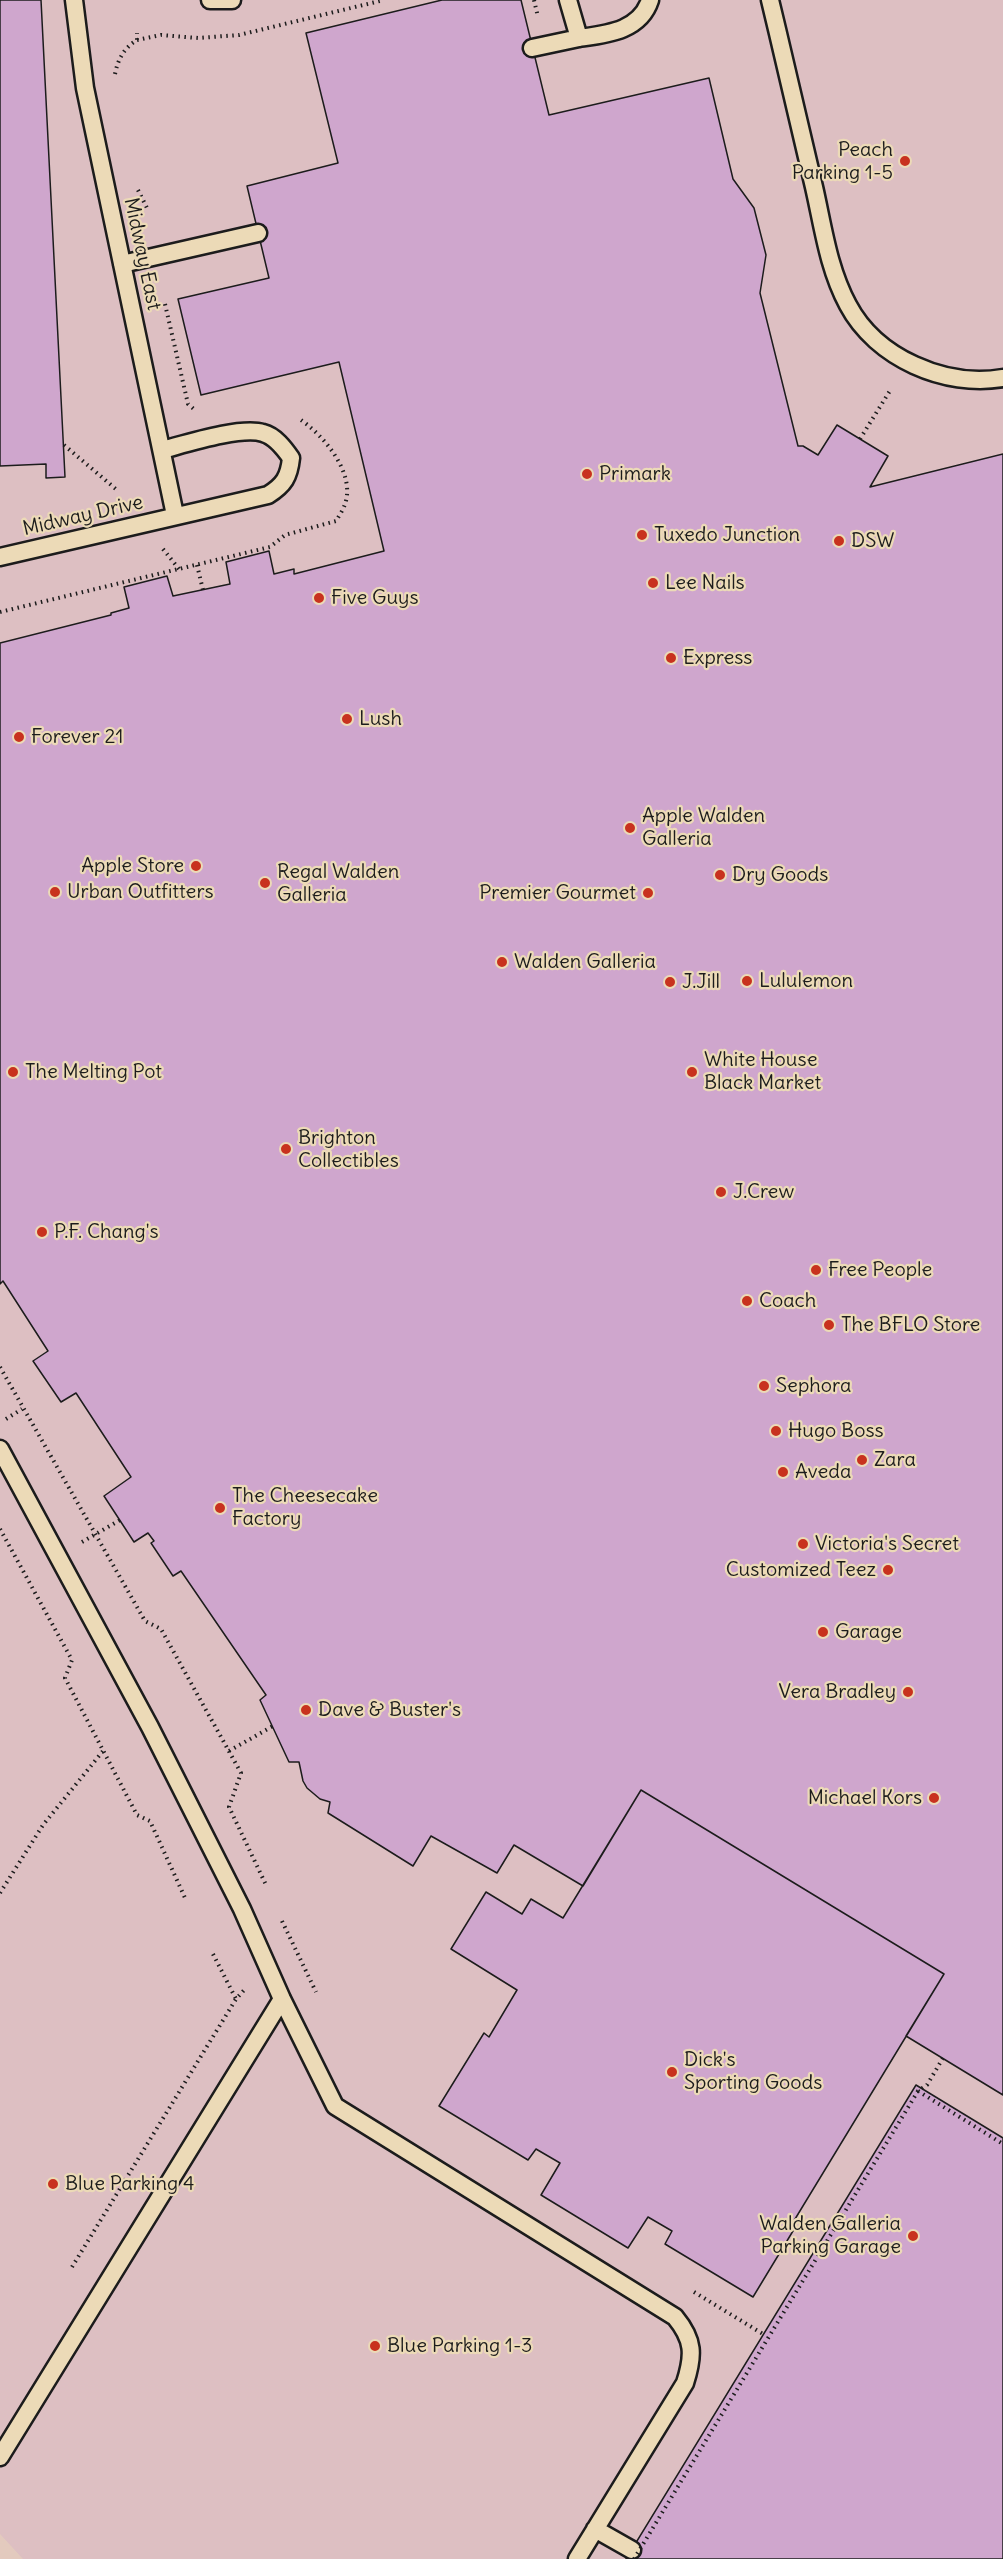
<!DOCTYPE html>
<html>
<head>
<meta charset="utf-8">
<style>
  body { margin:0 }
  canvas { display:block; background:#e3cabe }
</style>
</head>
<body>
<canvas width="1003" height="2559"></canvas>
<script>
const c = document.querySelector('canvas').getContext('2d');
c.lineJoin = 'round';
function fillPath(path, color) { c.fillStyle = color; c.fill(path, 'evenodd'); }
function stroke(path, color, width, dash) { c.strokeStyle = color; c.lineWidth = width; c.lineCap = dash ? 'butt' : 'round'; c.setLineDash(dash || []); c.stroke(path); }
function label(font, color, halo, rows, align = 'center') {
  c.font = font + ' Delius,sans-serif'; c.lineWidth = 4.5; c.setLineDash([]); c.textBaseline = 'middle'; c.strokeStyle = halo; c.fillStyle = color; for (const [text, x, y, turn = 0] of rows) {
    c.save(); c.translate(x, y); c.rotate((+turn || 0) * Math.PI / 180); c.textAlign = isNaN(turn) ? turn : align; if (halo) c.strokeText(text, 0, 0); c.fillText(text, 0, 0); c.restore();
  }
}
fillPath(new Path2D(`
  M0 0H1003V2559H23L0 2534Z`), '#ddbfc2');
const building = new Path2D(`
  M0 0H41L65 477 46 478V464L0 466Z
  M442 0H521L549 115 709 78 733 179 754 208 766 255 760 293 798 446H803L818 455 837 425 888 456 870 487 1003 454V2095L906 2036 944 1974 641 1790 583 1886 514 1845 497 1873 431 1836 413 1866 328 1813 330 1802 320 1799 307 1788 303 1781 299 1762H289L260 1700 266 1695 181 1571 173 1576 151 1543 154 1541 148 1533 134 1542 104 1496 131 1477 76 1393 61 1402 33 1361 48 1351 3 1281 0 1284V643L111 615V613L129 608 124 587 167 576 173 596 230 584 226 562 269 551 274 574 294 569V574L384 551 339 362 201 395 178 299 269 278 247 186 338 163 306 33Z
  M641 1790 944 1974 792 2224 796 2226 753 2297 665 2244 672 2231 648 2217 628 2248 541 2195 560 2163 536 2149 528 2160 439 2106 484 2033 489 2037 517 1990 451 1949 486 1892 522 1914 531 1899 563 1918Z
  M916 2085 1003 2138V2559H626Z`);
fillPath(building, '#cfa6cd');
stroke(building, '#1c1c1c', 1.5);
const service = new Path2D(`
  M74 0 85 88 175 515
  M210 0H232
  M568 0 579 38C607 34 640 31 650 0
  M770 0C785 62 799 124 814 187 823 226 828 268 848 305 876 358 945 388 1003 378
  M532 48 579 38
  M122 264 258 233
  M0 557 268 495C284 485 289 477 291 458 284 448 275 436 263 433 241 426 185 444 162 450
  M0 1449 150 1727 242 1909 282 1999 335 2106 675 2317C694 2340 694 2355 685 2383L577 2559
  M0 2457 282 1999
  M595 2529 632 2550`);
stroke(service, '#1c1c1c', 21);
stroke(new Path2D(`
  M534 0 538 17
  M137 40 161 35 198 38 239 35 384 0
  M115 74C118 59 124 48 137 40V33
  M138 190 147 208
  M165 304 188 404 196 411
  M860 439 891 389
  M64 445 117 490
  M163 549 179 569
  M197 565 203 590
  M0 612 270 547 285 535 336 521C339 516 343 510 345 504 356 473 323 434 298 418
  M0 1367 145 1621 161 1629 241 1773 229 1807 267 1887
  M6 1419 22 1409
  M0 1529 72 1660 65 1678 137 1815 150 1821 186 1900
  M82 1542 120 1520
  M229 1751 273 1726
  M0 1893 43 1825 103 1751
  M282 1921 316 1992
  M213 1954 236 1999
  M918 2091 1003 2144
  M72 2267 236 1999 246 1988
  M694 2292 763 2334`), '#1c1c1c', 4, [1.5, 4.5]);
stroke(service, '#ecdab7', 16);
stroke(new Path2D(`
  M634 2559 918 2091 927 2085 943 2058`), '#1c1c1c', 4, [1.5, 4.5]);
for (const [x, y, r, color] of [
  [905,161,6,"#c8321e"],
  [587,474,6,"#c8321e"],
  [642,535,6,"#c8321e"],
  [839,541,6,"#c8321e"],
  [653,583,6,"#c8321e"],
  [319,598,6,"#c8321e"],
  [671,658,6,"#c8321e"],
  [347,719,6,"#c8321e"],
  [19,737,6,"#c8321e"],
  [630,828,6,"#c8321e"],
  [196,866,6,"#c8321e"],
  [720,875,6,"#c8321e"],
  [265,883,6,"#c8321e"],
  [55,892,6,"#c8321e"],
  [648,893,6,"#c8321e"],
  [502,962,6,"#c8321e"],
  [747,981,6,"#c8321e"],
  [670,982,6,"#c8321e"],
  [13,1072,6,"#c8321e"],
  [692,1072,6,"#c8321e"],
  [286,1149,6,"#c8321e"],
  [721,1192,6,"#c8321e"],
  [42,1232,6,"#c8321e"],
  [816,1270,6,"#c8321e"],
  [747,1301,6,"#c8321e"],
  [829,1325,6,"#c8321e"],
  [764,1386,6,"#c8321e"],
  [776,1431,6,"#c8321e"],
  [862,1460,6,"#c8321e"],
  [783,1472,6,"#c8321e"],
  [220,1508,6,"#c8321e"],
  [803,1544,6,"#c8321e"],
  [888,1570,6,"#c8321e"],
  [823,1632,6,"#c8321e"],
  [908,1692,6,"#c8321e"],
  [306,1710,6,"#c8321e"],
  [934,1798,6,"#c8321e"],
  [672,2072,6,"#c8321e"],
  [53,2184,6,"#c8321e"],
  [913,2236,6,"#c8321e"],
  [375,2346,6,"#c8321e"]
]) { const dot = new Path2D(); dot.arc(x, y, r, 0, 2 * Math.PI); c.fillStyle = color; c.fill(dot); stroke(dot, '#ecdab7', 2); }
label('20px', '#1c1c1c', '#ecdab7', [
  ["Peach",893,150,"right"],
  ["Parking 1-5",893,173,"right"],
  ["Primark",599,474],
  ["Tuxedo Junction",654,535],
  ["DSW",851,541],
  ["Lee Nails",665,583],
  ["Five Guys",331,598],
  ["Express",683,658],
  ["Lush",359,719],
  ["Forever 21",31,737],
  ["Apple Walden",642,816],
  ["Galleria",642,839],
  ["Apple Store",184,866,"right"],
  ["Regal Walden",277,872],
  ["Galleria",277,895],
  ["Dry Goods",732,875],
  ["Urban Outfitters",67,892],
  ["Premier Gourmet",636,893,"right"],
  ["Walden Galleria",514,962],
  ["Lululemon",759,981],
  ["J.Jill",682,982],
  ["White House",704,1060],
  ["Black Market",704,1083],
  ["The Melting Pot",25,1072],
  ["Brighton",298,1138],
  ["Collectibles",298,1161],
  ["J.Crew",733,1192],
  ["P.F. Chang's",54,1232],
  ["Free People",828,1270],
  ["Coach",759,1301],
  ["The BFLO Store",841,1325],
  ["Sephora",776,1386],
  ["Hugo Boss",788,1431],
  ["Zara",874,1460],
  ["Aveda",795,1472],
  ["The Cheesecake",232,1496],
  ["Factory",232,1519],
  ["Victoria's Secret",815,1544],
  ["Customized Teez",876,1570,"right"],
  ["Garage",835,1632],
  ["Vera Bradley",896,1692,"right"],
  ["Dave & Buster's",318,1710],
  ["Michael Kors",922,1798,"right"],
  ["Dick's",684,2060],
  ["Sporting Goods",684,2083],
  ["Blue Parking 4",65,2184],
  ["Walden Galleria",901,2224,"right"],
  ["Parking Garage",901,2247,"right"],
  ["Blue Parking 1-3",387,2346]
], 'left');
label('20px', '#1c1c1c', '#ecdab7', [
  ["Midway East",142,254,78],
  ["Midway Drive",83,516,-13]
]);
</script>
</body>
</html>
